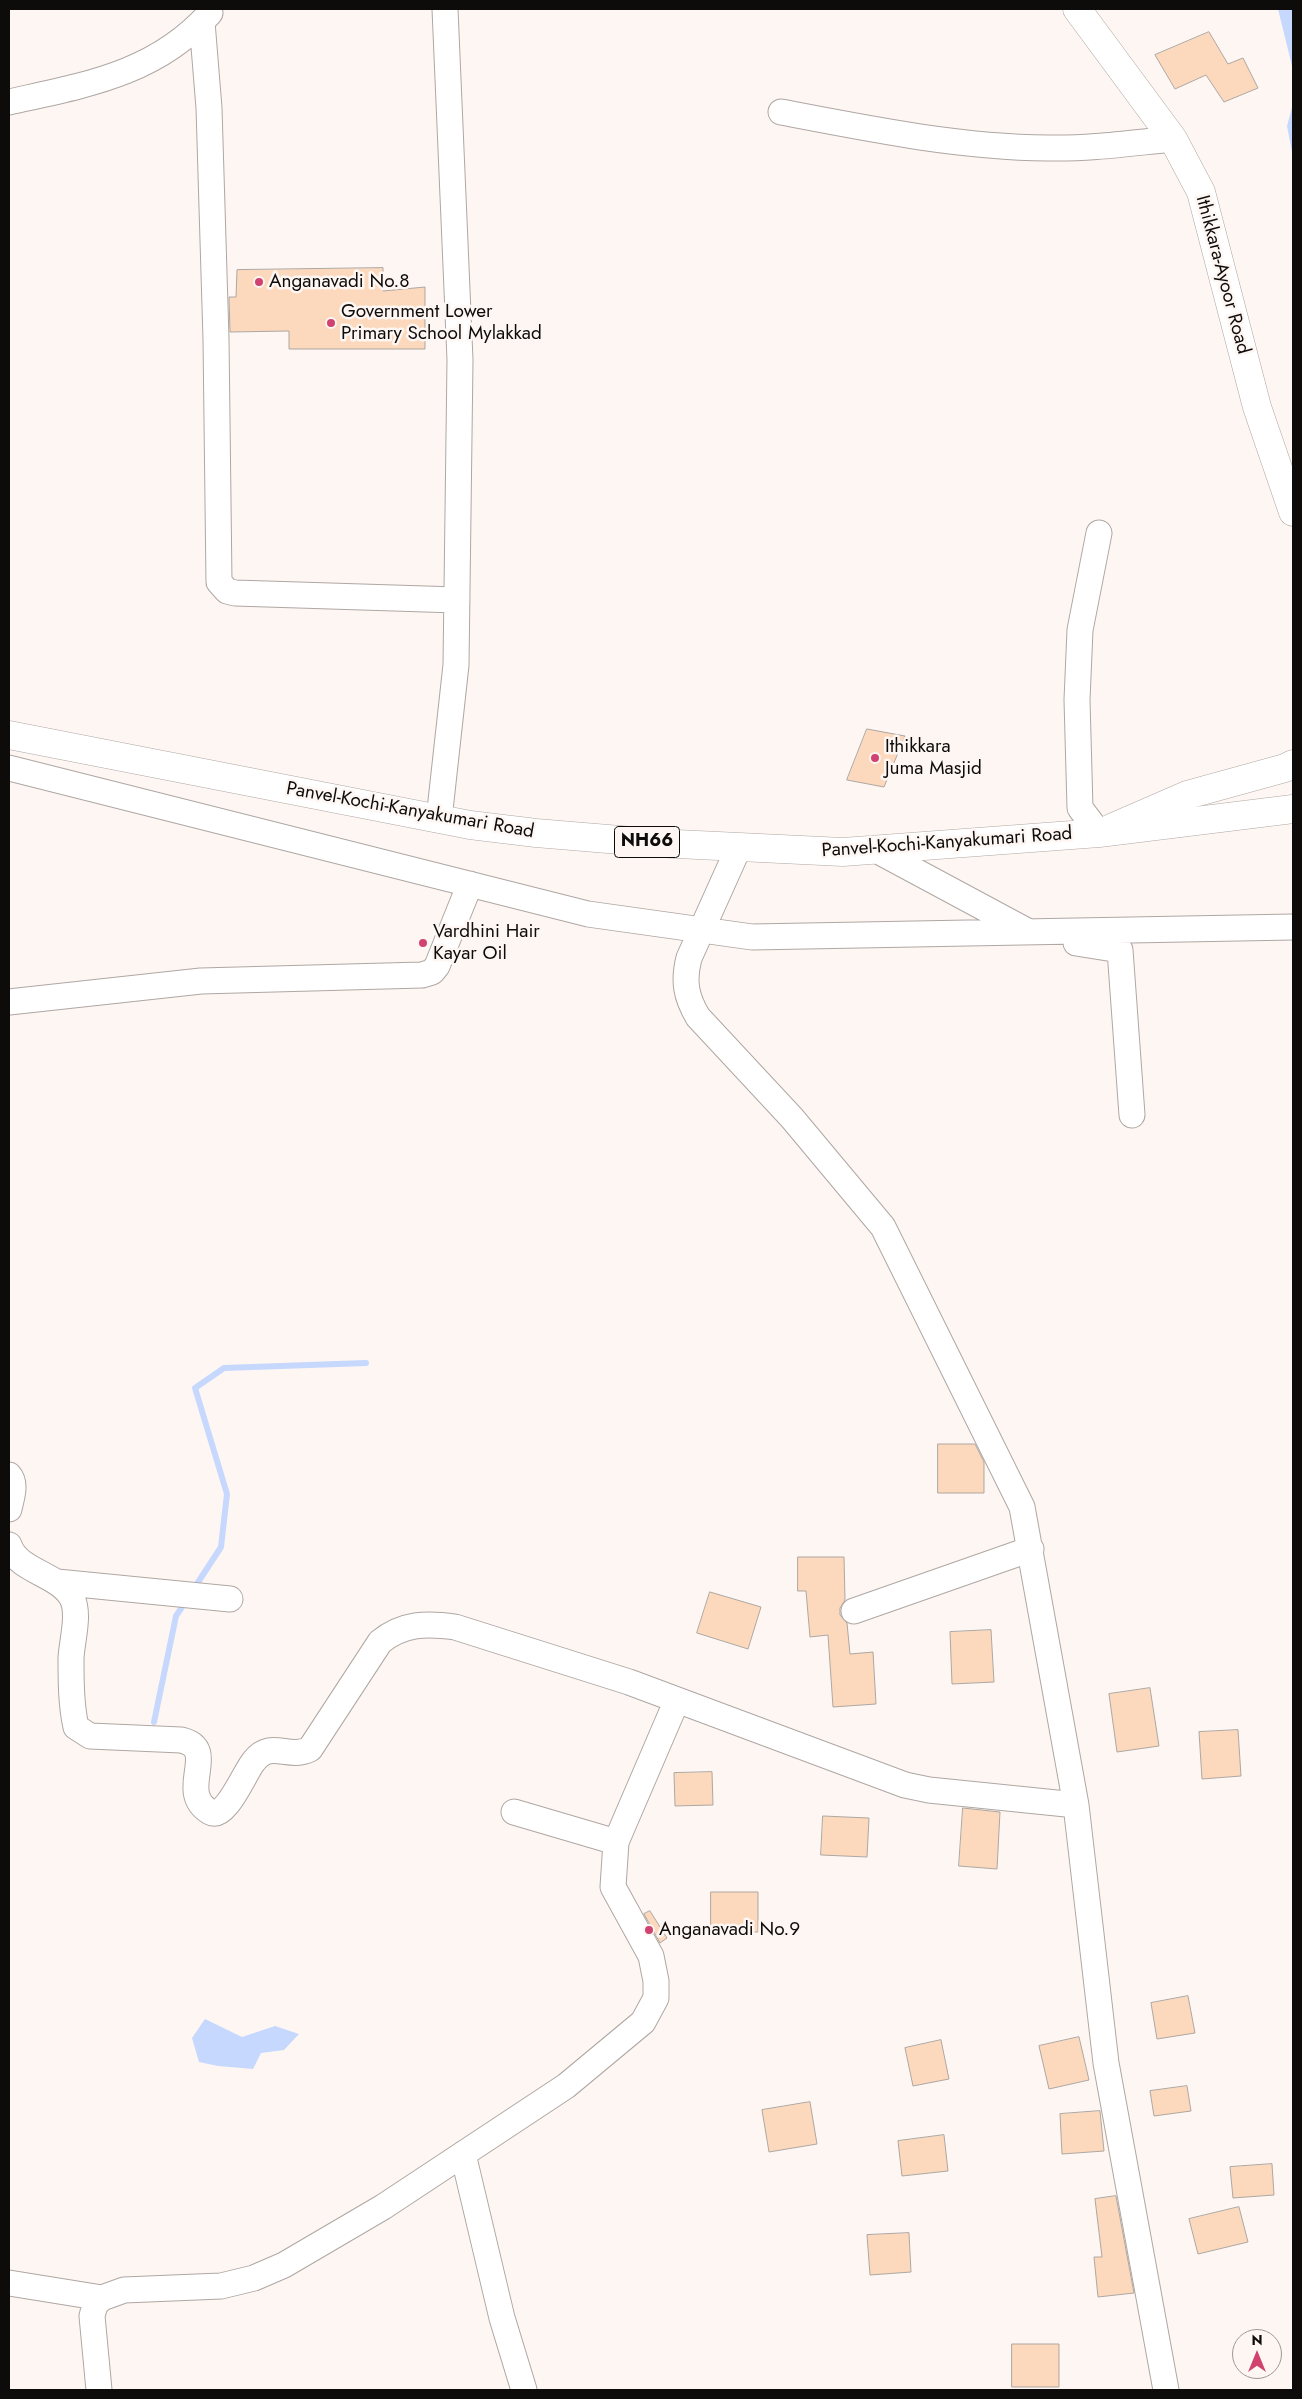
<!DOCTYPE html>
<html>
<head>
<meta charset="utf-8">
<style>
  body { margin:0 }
  #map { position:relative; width:1302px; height:2399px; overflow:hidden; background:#fef6f2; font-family:Jost,sans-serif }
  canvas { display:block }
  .frame { position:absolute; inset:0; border:10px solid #0e0c0b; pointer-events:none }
  .north { position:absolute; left:1232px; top:2329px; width:50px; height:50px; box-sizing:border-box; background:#fef6f2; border:1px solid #9e9896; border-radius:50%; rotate:0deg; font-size:14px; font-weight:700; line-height:20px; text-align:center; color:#0e0c0b }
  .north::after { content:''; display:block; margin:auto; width:18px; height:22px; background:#d04370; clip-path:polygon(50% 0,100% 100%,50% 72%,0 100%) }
</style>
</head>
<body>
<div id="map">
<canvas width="1302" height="2399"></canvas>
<div class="frame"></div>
<div class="north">N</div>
</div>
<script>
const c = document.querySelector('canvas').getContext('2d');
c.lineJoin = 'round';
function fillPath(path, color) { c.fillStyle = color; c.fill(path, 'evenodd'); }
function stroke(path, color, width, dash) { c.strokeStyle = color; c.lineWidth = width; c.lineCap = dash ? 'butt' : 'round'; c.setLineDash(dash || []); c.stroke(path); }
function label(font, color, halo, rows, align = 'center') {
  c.font = font + ' Jost,sans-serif'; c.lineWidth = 5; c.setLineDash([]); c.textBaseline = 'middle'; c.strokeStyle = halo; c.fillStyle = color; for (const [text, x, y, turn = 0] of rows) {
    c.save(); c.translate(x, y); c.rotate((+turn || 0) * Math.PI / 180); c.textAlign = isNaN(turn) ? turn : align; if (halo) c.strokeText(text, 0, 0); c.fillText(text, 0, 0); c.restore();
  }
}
fillPath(new Path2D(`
  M1278 9H1293V70Z
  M1293 104V157L1287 126Z
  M205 2019 242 2037 275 2026 299 2034 284 2050 261 2053 253 2069 218 2066 199 2062 192 2038Z`), '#c6d8fd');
stroke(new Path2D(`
  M193 1590 221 1547 227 1494 195 1388 224 1368 366 1363
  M154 1722 176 1616 186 1601`), '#c6d8fd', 6);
const building = new Path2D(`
  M1209 32 1228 64 1243 58 1258 88 1224 102 1206 75 1175 89 1155 55Z
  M383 268V291L425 287V349H289V331L230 332 229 297H236L237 270Z
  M867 729 905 736 884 787 847 780Z
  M938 1444H975L984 1462V1493H938Z
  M798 1557H844L845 1600 840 1608V1615L847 1623 850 1654 873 1652 876 1704 833 1707 828 1635 810 1637 806 1591H798Z
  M710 1592 761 1607 748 1649 697 1633Z
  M991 1630 994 1682 952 1684 950 1632Z
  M1150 1688 1159 1746 1117 1752 1109 1694Z
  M1238 1730 1241 1776 1202 1779 1199 1732Z
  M712 1772 713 1805 675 1806 674 1773Z
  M963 1808 1000 1812 997 1869 959 1866Z
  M823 1816 869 1818 867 1857 821 1855Z
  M711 1892H758V1932H711Z
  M650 1911 667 1938 660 1943 644 1914Z
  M1188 1996 1195 2033 1157 2039 1151 2003Z
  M1079 2037 1089 2080 1049 2089 1039 2046Z
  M941 2040 949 2079 913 2086 905 2048Z
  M1187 2086 1191 2111 1154 2116 1150 2091Z
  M810 2102 817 2144 769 2152 762 2110Z
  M1100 2111 1104 2151 1062 2154 1060 2114Z
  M944 2135 948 2171 902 2176 898 2141Z
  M1272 2164 1274 2195 1233 2198 1230 2167Z
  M1116 2196 1134 2293 1098 2297 1094 2257H1102L1095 2199Z
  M1239 2207 1248 2242 1198 2254 1189 2219Z
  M909 2233 911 2272 870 2275 867 2235Z
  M1012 2344H1059V2387H1012Z`);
fillPath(building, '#fcd8bc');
stroke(building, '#ada7a2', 1);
const minor = new Path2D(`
  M202 22 209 108 216 339 219 582 227 591 235 593 457 600
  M9 102C85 85 156 74 210 13
  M781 112C870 129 958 147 1048 148 1090 149 1131 143 1173 139
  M1099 533 1080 630 1077 700 1080 808 1099 833
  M9 768 588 914 752 937 1293 927
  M439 819 456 665 460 360 445 9
  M738 849 689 958C683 981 686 997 698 1017L792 1118 883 1227 1022 1507 1076 1805 1106 2063 1166 2390
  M878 851 1027 931
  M1076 943 1120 950 1132 1115
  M9 1002 201 981 422 975 432 972 437 966 470 884
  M9 1475C17 1484 11 1499 9 1509
  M9 1545C18 1572 58 1573 72 1598 80 1614 72 1640 71 1658 71 1680 71 1705 76 1727L90 1736 181 1740C221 1749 175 1791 210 1812 226 1821 245 1771 254 1761 271 1739 288 1760 310 1749L380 1642C403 1623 427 1623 455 1627L629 1682 905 1785 929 1790 1076 1805
  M57 1582 230 1599
  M854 1611 1031 1549
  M514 1812 616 1842
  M463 2154 502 2318 524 2390
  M9 2283 102 2298
  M99 2390 92 2316 95 2305 102 2298 124 2290 221 2286 254 2278 284 2265 383 2207 566 2086 643 2022 656 1998V1981L651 1956 613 1887 616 1842 677 1700`);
const major = new Path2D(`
  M1077 9 1173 139 1201 192 1257 407 1293 512
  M1111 828 1187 795 1285 768 1293 764`);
const highway = new Path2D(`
  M9 735 470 825 536 833 656 843 843 852 1099 833 1293 809`);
stroke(minor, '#afa7a3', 27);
stroke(major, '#afa7a3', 29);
stroke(highway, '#afa7a3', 29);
stroke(minor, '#fff', 25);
stroke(major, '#fff', 28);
stroke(highway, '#fff', 28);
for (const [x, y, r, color] of [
  [259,282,5,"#d04370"],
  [331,323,5,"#d04370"],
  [875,758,5,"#d04370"],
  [423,943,5,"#d04370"],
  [649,1930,5,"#d04370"]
]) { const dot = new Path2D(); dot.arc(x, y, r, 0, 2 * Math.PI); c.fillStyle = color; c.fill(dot); stroke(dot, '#fef6f2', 2); }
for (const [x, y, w] of [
  [647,842,65]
]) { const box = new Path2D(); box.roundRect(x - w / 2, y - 15.5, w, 31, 4); c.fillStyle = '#fef6f2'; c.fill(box); stroke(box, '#0e0c0b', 1); }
label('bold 18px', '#0e0c0b', null, [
  ["NH66",647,842]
]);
label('19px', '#0e0c0b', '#fef6f2', [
  ["Ithikkara-Ayoor Road",1222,275,75],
  ["Panvel-Kochi-Kanyakumari Road",410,811,10],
  ["Panvel-Kochi-Kanyakumari Road",947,843,-4]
]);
label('19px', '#0e0c0b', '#fef6f2', [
  ["Anganavadi No.8",269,282],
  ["Government Lower",341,312],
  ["Primary School Mylakkad",341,334],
  ["Ithikkara",885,747],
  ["Juma Masjid",885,769],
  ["Vardhini Hair",433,932],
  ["Kayar Oil",433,954],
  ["Anganavadi No.9",659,1930]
], 'left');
</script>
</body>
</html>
